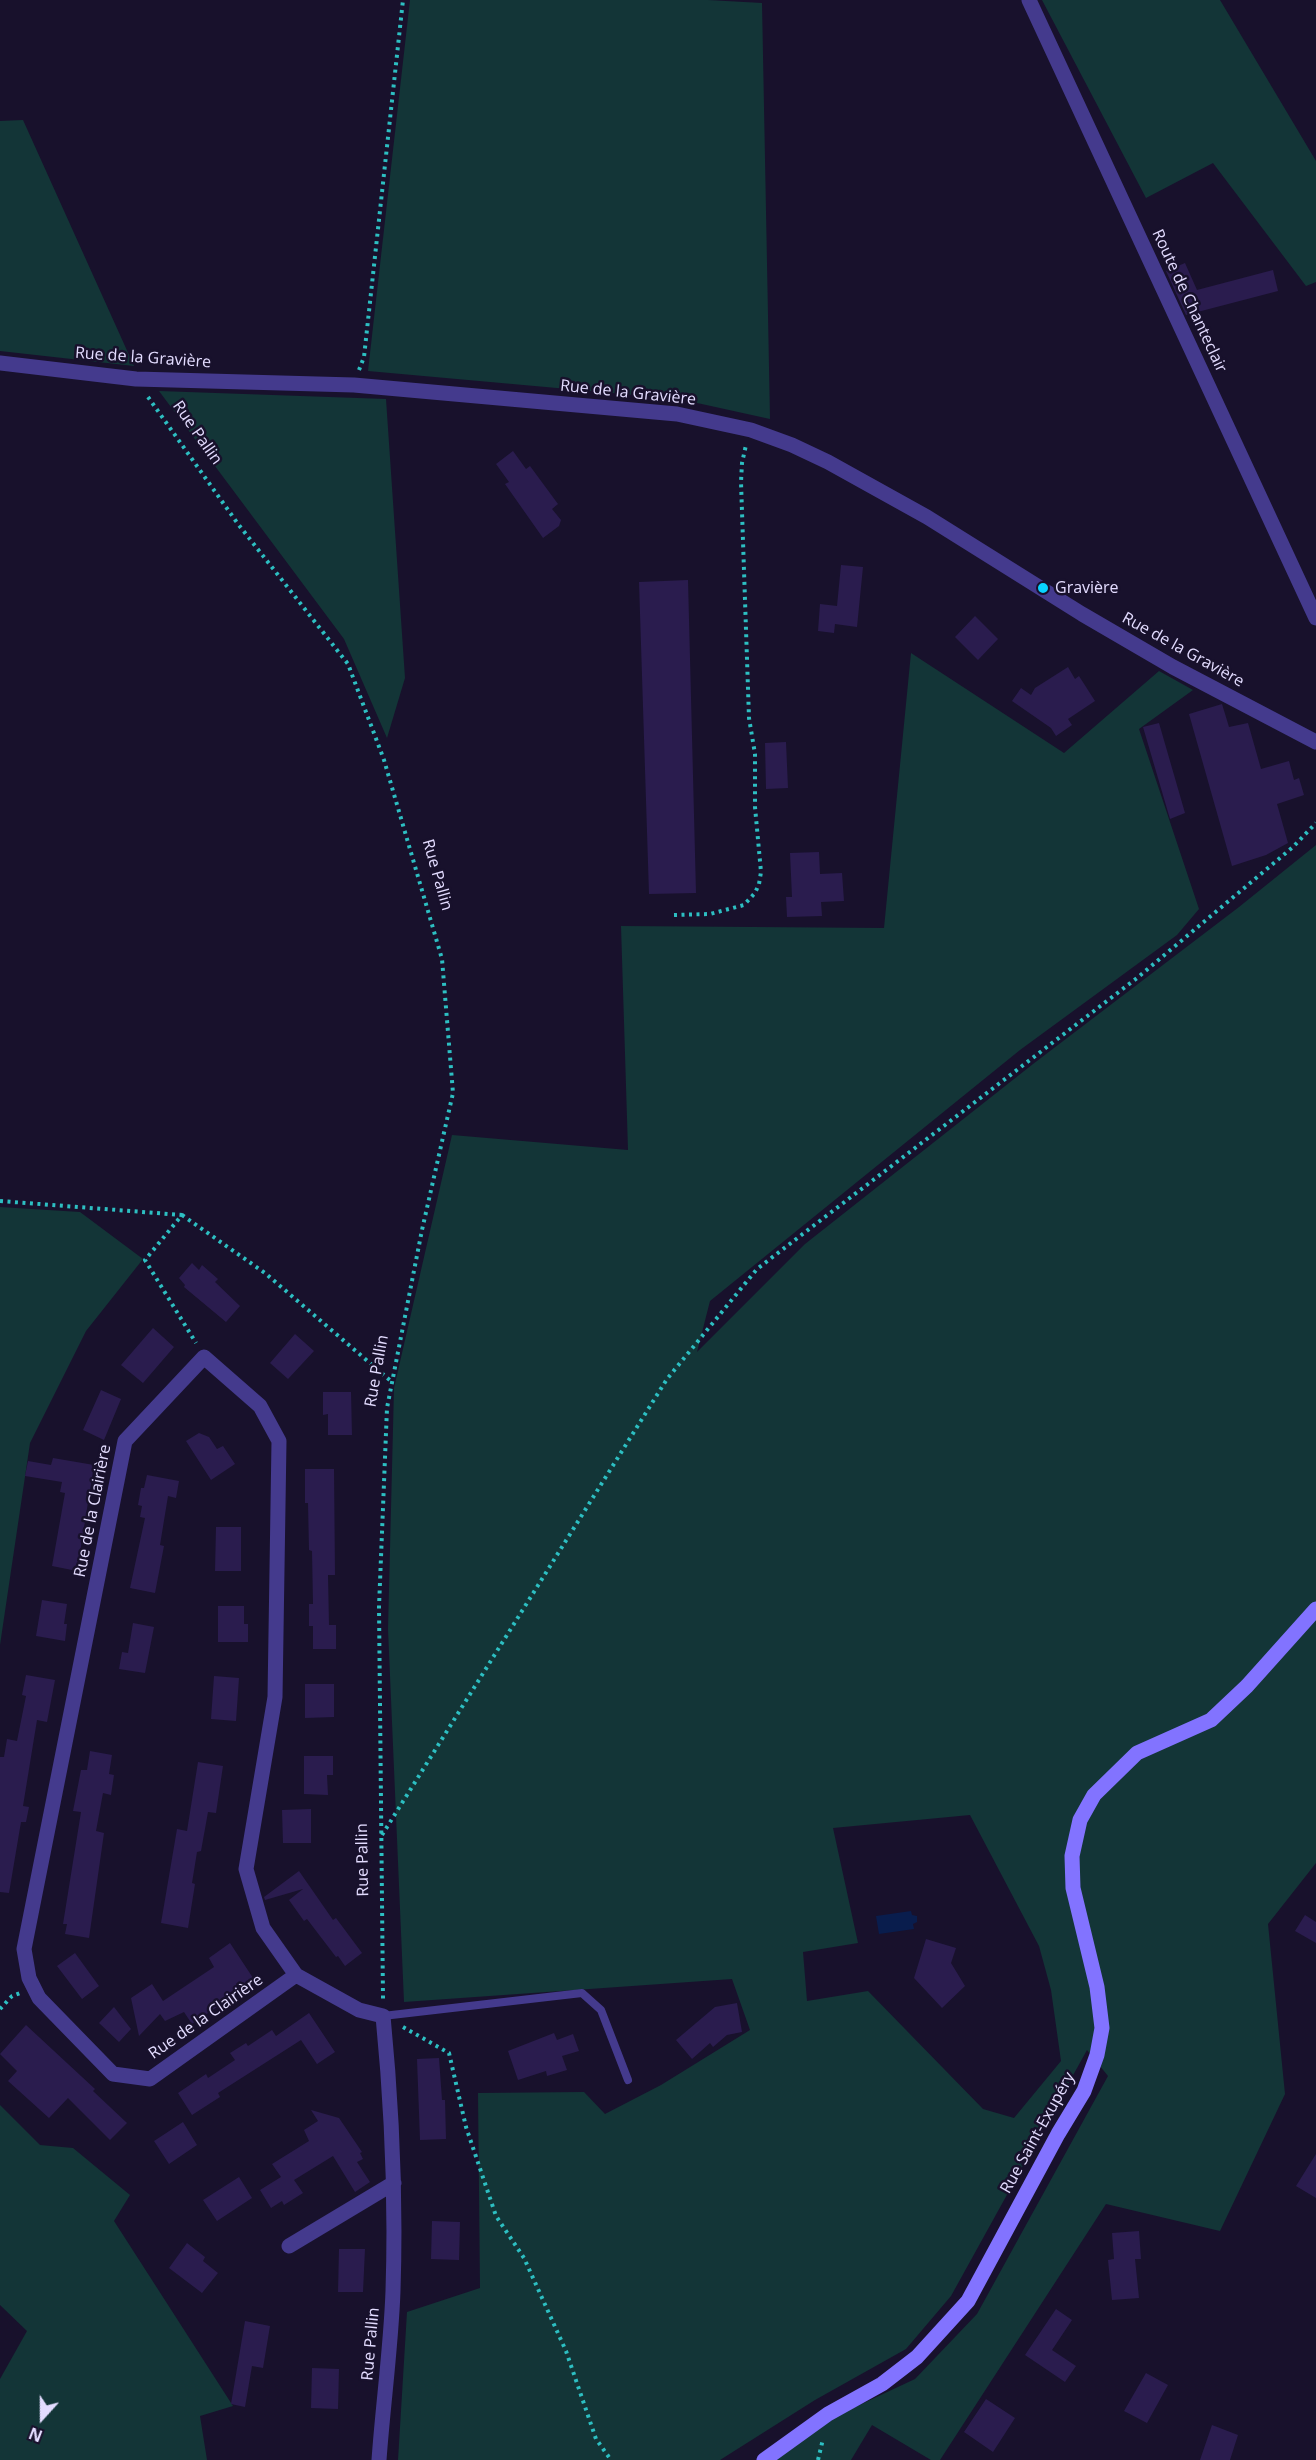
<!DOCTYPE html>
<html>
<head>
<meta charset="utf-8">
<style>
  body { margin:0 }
  #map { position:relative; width:1316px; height:2460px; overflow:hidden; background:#18112c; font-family:"Open Sans",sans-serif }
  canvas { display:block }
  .north { position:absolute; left:12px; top:2388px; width:60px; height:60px; -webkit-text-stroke:4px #18112c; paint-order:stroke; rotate:201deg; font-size:16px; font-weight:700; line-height:24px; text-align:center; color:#e3dcff }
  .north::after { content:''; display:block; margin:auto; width:21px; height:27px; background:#e3dcff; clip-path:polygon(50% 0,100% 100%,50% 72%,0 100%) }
</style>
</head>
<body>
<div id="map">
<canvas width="1316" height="2460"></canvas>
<div class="north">N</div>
</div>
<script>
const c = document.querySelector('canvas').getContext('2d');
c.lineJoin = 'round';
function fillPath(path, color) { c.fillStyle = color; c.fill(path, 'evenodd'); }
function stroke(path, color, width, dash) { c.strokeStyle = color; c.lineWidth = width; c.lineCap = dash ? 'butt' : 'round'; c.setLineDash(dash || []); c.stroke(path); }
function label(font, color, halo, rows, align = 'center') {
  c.font = font + ' "Open Sans",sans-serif'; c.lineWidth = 5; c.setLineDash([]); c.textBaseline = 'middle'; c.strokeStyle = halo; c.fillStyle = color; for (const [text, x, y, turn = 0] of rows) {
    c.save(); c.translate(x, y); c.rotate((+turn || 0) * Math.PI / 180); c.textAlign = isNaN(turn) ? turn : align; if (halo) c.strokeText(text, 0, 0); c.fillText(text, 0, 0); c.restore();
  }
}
fillPath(new Path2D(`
  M410 0H708L762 3 770 419 679 399 368 371Z
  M1042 0H1220L1316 161V282L1306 286 1213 163 1146 198Z
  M23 120 134 366 0 351V121Z
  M159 391 386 399 405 678 387 738 344 639Z
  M911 653 1064 753 1159 671 1193 690 1139 729 1199 909 1177 935 1020 1050 710 1301 697 1352 805 1244 1033 1064 1239 907 1316 845V1863L1268 1924 1285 2094 1220 2231 1106 2204 940 2460H931L872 2425 851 2460H768L821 2423 915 2379 977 2314 1108 2076 1087 2050 951 2296 906 2349 815 2400 720 2460H398L407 2312 480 2288 478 2093 584 2092 605 2114 661 2085 750 2030 732 1979 404 2002 388 1629 394 1388 452 1135 628 1150 621 926 884 928ZM970 1815 1039 1946 1051 1990 1061 2061 1014 2118 983 2109 868 1991 807 2001 803 1952 858 1943 833 1828Z
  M0 1207 80 1212 143 1259 86 1331 30 1443 0 1645Z
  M0 2105 40 2145 73 2148 130 2195 114 2221 233 2406 200 2416 207 2460H0V2379L27 2331 0 2305Z`), '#133537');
fillPath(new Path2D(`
  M911 1911 912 1915 917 1916V1922L913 1924 914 1929 879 1934 876 1916Z`), '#091d4d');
fillPath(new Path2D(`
  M1185 263 1197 290 1273 270 1278 291 1186 315 1166 271Z
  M513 451 526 469 530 466 558 504 552 509 561 520 559 526 543 538 505 484 509 482 496 464Z
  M841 565 863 567 857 627 835 624 834 633 818 631 820 604 837 606Z
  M688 580 696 893 649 894 639 582Z
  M975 616 998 639 978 660 955 637Z
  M1068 667 1075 679 1079 676 1095 701 1068 719 1072 725 1056 736 1051 728 1012 701 1021 688 1031 695 1035 688Z
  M1222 704 1229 727 1248 723 1261 769 1289 761 1294 780 1299 778 1304 795 1277 804 1288 843 1266 855 1232 866 1189 714Z
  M1159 723 1185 813 1170 819 1143 727Z
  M786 742 788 788 766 789 765 743Z
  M819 852 820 874 842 873 844 901 821 902 822 916 787 917 786 897H792L790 853Z
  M192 1263 199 1270 202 1265 218 1279 215 1282 240 1306 226 1322 184 1287 185 1285 179 1278Z
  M153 1328 174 1347 143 1383 121 1365Z
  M295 1334 314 1351 288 1379 270 1363Z
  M101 1390 121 1399 104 1440 83 1430Z
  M323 1392H351L352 1435H328V1414L323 1415Z
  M199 1433 209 1437 217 1449 223 1446 235 1464 211 1480 186 1441Z
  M53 1458 94 1465 77 1571 52 1566 65 1493 60 1492 62 1482 25 1476 28 1461 51 1465Z
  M305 1469H334L335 1575H328L329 1625H336V1649H313V1626H309V1604H313L312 1551 309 1550 308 1503H305Z
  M147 1475 179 1481 176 1498 168 1496 160 1545 164 1546 155 1593 130 1588 145 1518 140 1517 142 1506 138 1505 141 1488H144Z
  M216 1527H241V1571H215Z
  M42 1600 67 1604 64 1624H67L65 1641 36 1636Z
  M218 1606H244V1624H248V1642H218Z
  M133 1623 154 1627 145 1673 119 1669 122 1652 128 1653Z
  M26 1675 55 1680 47 1722 37 1720 23 1806 29 1807 26 1822H21L9 1893 0 1892V1757H4L7 1739 17 1741 26 1696 22 1695Z
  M214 1676 239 1678 236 1721 211 1719Z
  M305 1684H334V1717L305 1718Z
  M90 1751 112 1755 109 1774 114 1775 111 1795 103 1793 96 1831 104 1833 89 1938 65 1934 67 1924H63L81 1812 73 1811 81 1770H87Z
  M304 1756H333V1775H327L328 1795 304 1794Z
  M198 1762 223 1766 216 1813 208 1812 201 1851 197 1852 192 1883 195 1884 188 1928 161 1923 177 1829 187 1831Z
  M311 1809V1843H283L282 1810Z
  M299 1871 333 1920 336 1918 362 1953 345 1966 338 1956 336 1957 307 1919 304 1921 289 1900 303 1889 265 1900 264 1897Z
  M1305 1915 1316 1922V1943L1295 1931Z
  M926 1939 956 1948 951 1963 965 1986 942 2008 914 1978Z
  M230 1943 255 1981 192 2024 184 2012 165 2021 160 2014 139 2036 131 1998 152 1984 163 2001 214 1967 209 1958Z
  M75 1953 99 1986 82 1999 57 1966Z
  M737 2003 742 2032 727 2035 713 2047 710 2043 692 2059 676 2040 715 2007Z
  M114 2007 131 2029 119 2042 99 2023Z
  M309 2013 335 2052 317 2064 301 2040 218 2093 220 2097 192 2115 178 2093 206 2074 208 2078 235 2060 230 2053 246 2043 248 2046 272 2030 276 2036Z
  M26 2025 95 2089 93 2091 127 2123 110 2140 68 2098 49 2118 8 2081 17 2071 0 2054Z
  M554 2033 557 2040 573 2034 579 2051 562 2056 567 2070 547 2076 546 2071 518 2080 508 2051Z
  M439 2058 442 2100H445L446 2139 420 2140 417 2059Z
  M311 2110 339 2118 362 2152 360 2153 363 2159 357 2162 370 2182 355 2192 333 2156 294 2180 303 2193 284 2205 282 2201 271 2208 260 2190 281 2177 272 2164 309 2141 304 2130 318 2121Z
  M183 2122 197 2145 169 2164 154 2141Z
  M1316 2154V2198L1296 2186Z
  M239 2177 252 2198 217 2221 203 2200Z
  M432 2221 460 2222 459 2260 431 2259Z
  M1139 2231 1141 2259H1135L1139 2298 1112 2300 1108 2260 1114 2259 1112 2233Z
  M187 2243 205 2257 203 2261 218 2273 202 2293 169 2268Z
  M339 2249H365L363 2292H338Z
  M1056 2309 1072 2320 1052 2350 1076 2366 1065 2382 1025 2355Z
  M245 2321 270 2326 263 2368 252 2366 245 2407 231 2404Z
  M312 2368 339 2369 338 2409 311 2408Z
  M1146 2373 1168 2385 1147 2423 1124 2411Z
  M986 2399 1015 2418 993 2452 964 2432Z
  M1212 2425 1238 2435 1230 2460H1200Z`), '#2a1c4e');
stroke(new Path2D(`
  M359 370 364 357 403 0
  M148 397 238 524 348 664 384 760 442 959 453 1093 422 1230 387 1408 379 1607 383 1999
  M674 915 710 914 744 905 755 893 759 884 761 872 755 807V754L749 718 741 482 742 463 746 445
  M0 1201 182 1215 145 1260 196 1343
  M182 1215 265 1273 392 1382
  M382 1835 667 1379 757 1269 1137 978 1293 847 1316 823
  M0 2009 12 1996 20 1993
  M403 2027 449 2053 466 2127 496 2216 524 2258 566 2351 596 2439 611 2460
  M818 2460 823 2439`), '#2dbfc2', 4, [3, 4.5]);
stroke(new Path2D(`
  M383 2016 582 1993 601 2010 628 2080`), '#443a8d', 8);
stroke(new Path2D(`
  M1029 0 1316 618
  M0 363 136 379 354 385 677 414 751 430 792 445 828 462 927 517 1082 614 1173 667 1316 742
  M296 1975 263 1928 246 1869 275 1697 279 1441 260 1406 204 1357 125 1441 24 1949 29 1978 39 1998 113 2074 150 2079 296 1975 359 2010 383 2016C392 2108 396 2199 393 2291 391 2347 383 2404 379 2460
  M289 2246 394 2183`), '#443a8d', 15);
stroke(new Path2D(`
  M764 2460 828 2414 882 2384 917 2357 968 2301 1058 2134 1084 2091 1097 2055 1102 2028 1097 1987 1073 1888 1072 1856 1080 1820 1094 1795 1137 1753 1211 1720 1247 1686 1316 1609`), '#8273ff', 15);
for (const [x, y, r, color] of [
  [1043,588,6,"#08d3ff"]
]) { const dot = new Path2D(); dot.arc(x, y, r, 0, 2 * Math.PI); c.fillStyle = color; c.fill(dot); stroke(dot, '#18112c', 2); }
label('16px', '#e3dcff', '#18112c', [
  ["Route de Chanteclair",1189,301,65],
  ["Rue de la Gravière",143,358,4],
  ["Rue de la Gravière",628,393,6],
  ["Rue Pallin",197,433,55],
  ["Rue de la Gravière",1183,650,29],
  ["Rue Pallin",437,875,74],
  ["Rue Pallin",377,1371,-80],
  ["Rue de la Clairière",93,1511,-79],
  ["Rue Pallin",363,1860,-91],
  ["Rue de la Clairière",206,2017,-35],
  ["Rue Saint-Exupéry",1038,2133,-61],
  ["Rue Pallin",371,2344,-85]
]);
label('16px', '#e3dcff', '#18112c', [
  ["Gravière",1055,588]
], 'left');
</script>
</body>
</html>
